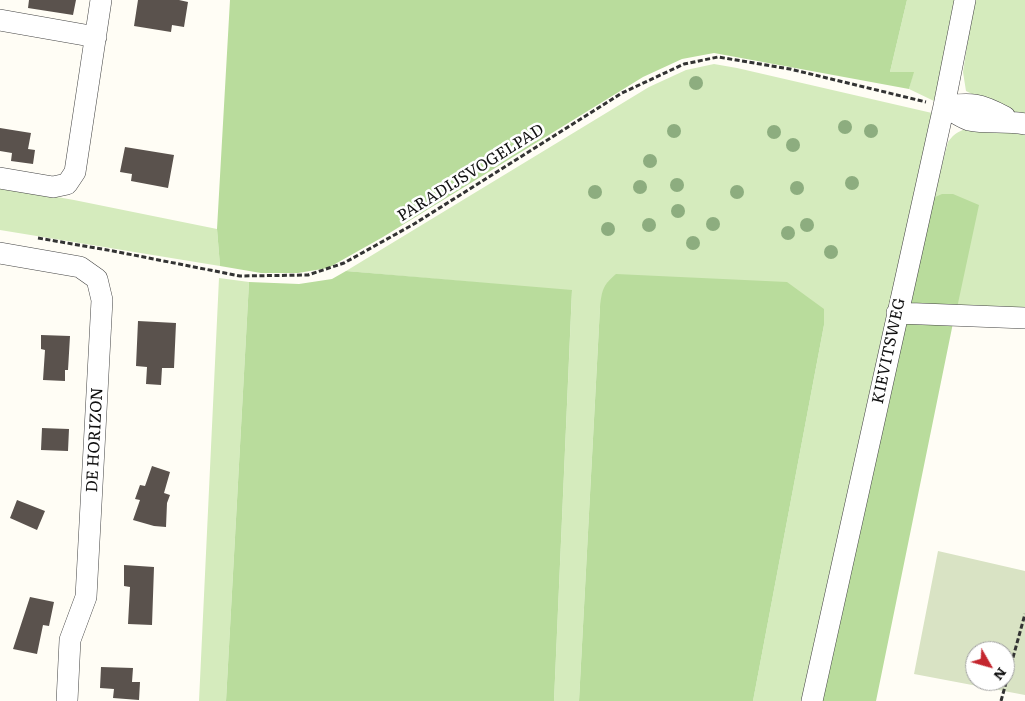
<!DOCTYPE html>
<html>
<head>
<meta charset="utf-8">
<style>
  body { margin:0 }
  #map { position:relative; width:1025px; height:701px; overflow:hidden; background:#fffdf5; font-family:Literata,serif }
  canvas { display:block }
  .north { position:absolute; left:965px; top:641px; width:50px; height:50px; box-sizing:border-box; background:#fff; border:1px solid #a0a0a0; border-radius:50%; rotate:128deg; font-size:14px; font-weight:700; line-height:20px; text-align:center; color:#111 }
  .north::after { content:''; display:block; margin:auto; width:18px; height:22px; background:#c4262e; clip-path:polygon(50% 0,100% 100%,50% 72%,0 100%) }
</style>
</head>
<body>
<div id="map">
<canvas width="1025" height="701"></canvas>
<div class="north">N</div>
</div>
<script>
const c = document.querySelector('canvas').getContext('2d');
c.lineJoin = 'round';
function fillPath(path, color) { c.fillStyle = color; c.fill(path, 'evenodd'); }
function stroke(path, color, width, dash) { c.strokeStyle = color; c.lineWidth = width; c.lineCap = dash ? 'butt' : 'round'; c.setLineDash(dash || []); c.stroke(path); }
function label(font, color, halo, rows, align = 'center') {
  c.font = font + ' Literata,serif'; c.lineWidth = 5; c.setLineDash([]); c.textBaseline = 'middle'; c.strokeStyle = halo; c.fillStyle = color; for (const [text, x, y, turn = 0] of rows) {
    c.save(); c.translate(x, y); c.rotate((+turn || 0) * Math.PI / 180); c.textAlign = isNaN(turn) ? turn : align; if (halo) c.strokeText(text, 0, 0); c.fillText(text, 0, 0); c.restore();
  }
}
fillPath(new Path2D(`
  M907 0H957L934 101 909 89 913 73 890 72Z
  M974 0H1025V116L994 105 966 91 963 72Z
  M714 64 737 68 932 113 856 454 830 586 804 701H753L824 325 600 307 579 701H554L572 291 346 271 649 87 686 70Z
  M972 127 1025 130V310L957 308 933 198 948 142C954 133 961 130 972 127Z
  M0 187 74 200 217 229 220 266 0 230Z
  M219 278 249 282 226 701H199Z`), '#d5ebbd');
fillPath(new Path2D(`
  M230 0H907L890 72H914L909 89 714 53 682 59 643 77 383 237 328 268 298 273H261L220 266 217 229Z
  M942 194H953L979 205 957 308 910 305 933 198Z
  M346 271 572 290 554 701H226L249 282 299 284 332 279Z
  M616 274 787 282 824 309V325L753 701H579L600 307C602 290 603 285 616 274Z
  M906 322 953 323 876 701H821Z`), '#b9dc9c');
fillPath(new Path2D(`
  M938 551 1025 571V695L914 674ZM975 651H1005V681H975Z`), '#d9e3c4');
fillPath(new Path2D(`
  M29 0H76L73 15 28 8Z
  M138 0H179L188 2 184 27 172 25 171 32 134 26Z
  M0 128 31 133 28 149 35 150 33 164 11 161 12 153 0 151Z
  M125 147 174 155 168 188 131 181 132 174 120 172Z
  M138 321 176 323 174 368H162L161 385 146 384 147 367 136 366Z
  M41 335 70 336 68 370H65V381L43 380 45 350 41 349Z
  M42 428 69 429 68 451 41 450Z
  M152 466 170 472 164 493 170 495 167 503 166 527 154 526 133 520 140 500 135 499 140 485 145 486Z
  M17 500 45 511 37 530 10 518Z
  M124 565 154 567 152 625 128 624 130 587 124 586Z
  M30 597 54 602 49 626 43 625 37 654 13 649Z
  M101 667 133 668 132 682H140L139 700 113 698 114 689 100 688Z`), '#5a524d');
const minor = new Path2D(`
  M0 20 96 37
  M944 106C951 110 960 117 969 120 987 124 1006 120 1025 124
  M944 106C972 103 979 103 1005 117
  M0 178 53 187 67 184 75 172 101 0
  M0 253 80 267 97 279 102 300 86 597 70 640 67 701
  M897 313 1025 318
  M812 701 944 106 965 0`);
stroke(minor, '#444', 22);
stroke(new Path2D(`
  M38 238 113 251 240 276 308 275 344 263 414 224 622 93 684 64 718 57 790 69 926 102
  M1001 701 1025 614`), '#333', 3, [5, 2.5]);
stroke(minor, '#fff', 21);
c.fillStyle = '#8dad7f';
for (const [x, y] of [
  [696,83],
  [845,127],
  [674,131],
  [871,131],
  [774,132],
  [793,145],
  [650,161],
  [852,183],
  [677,185],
  [640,187],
  [797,188],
  [595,192],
  [737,192],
  [678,211],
  [713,224],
  [649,225],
  [807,225],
  [608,229],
  [788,233],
  [693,243],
  [831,252]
]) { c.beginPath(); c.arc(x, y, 7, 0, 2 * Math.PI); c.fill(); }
label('16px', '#111', '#fff', [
  ["PARADIJSVOGELPAD",471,173,-32],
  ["KIEVITSWEG",889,351,-78],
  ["DE HORIZON",95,440,-87]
]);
</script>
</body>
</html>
